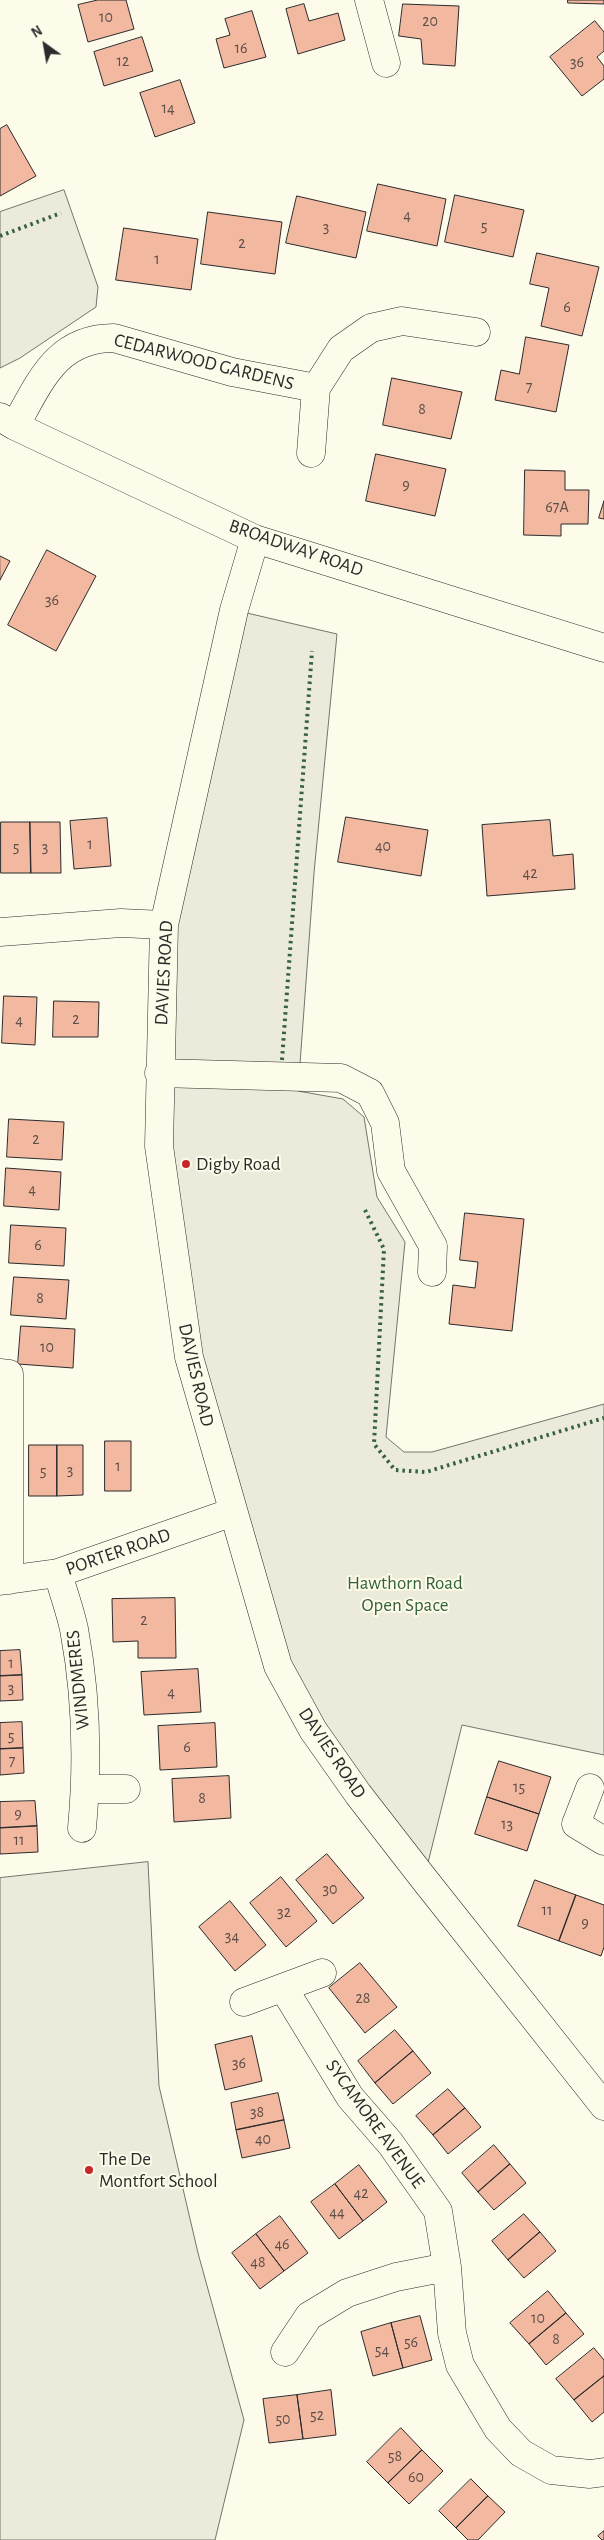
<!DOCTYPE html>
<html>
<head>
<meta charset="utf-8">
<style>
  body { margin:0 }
  #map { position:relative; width:604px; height:2540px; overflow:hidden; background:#fdfbea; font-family:"Alegreya Sans",sans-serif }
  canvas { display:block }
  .north { position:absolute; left:20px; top:20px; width:50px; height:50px; -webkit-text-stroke:4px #fdfbea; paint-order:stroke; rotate:328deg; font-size:14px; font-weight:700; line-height:20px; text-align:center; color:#2b2b2b }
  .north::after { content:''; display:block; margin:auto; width:18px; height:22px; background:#2b2b2b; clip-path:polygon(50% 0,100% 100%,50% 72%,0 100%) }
</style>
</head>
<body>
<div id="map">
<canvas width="604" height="2540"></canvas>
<div class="north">N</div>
</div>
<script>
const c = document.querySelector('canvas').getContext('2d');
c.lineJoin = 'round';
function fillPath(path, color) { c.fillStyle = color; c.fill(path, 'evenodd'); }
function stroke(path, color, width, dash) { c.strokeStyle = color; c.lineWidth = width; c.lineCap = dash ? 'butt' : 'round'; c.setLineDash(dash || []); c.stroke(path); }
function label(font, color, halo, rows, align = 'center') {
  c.font = font + ' "Alegreya Sans",sans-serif'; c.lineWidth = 4; c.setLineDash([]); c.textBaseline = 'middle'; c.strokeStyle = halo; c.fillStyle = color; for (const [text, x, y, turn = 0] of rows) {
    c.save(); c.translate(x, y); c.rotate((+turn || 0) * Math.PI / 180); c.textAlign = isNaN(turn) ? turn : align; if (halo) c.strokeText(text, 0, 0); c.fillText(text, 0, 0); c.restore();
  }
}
const green = new Path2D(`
  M64 190 98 287 96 307 20 358 0 368V212Z
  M234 610 337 634 314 873 298 1091 343 1099 364 1117 377 1197 405 1242 386 1437 404 1452H432L604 1404V1755L462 1725 424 1879 278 1666 171 1242 164 925Z
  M148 1862 159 2086 198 2253 244 2420 215 2540H0V1878Z`);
fillPath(green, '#ecebdb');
stroke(green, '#74746e', 1);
const building = new Path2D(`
  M98 0H126L134 29 88 42 78 5Z
  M568 0H604V4L568 3Z
  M304 4 309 21 338 13 345 40 298 54 286 9Z
  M403 4 459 6 455 66 423 64 421 39 399 36Z
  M252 11 266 57 224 68 216 39 230 35 225 19Z
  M595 21 604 32V51L597 57 604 66V79L582 96 550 57Z
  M142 37 153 71 104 86 94 52Z
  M180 80 195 123 155 137 140 93Z
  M7 125 36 176 0 196V129Z
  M378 184 446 199 437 246 367 231Z
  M455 195 524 210 513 257 445 242Z
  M297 196 366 212 356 258 286 243Z
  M208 212 282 222 275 274 201 264Z
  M124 228 198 239 191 290 116 280Z
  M537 253 599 267 582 336 541 326 549 288 530 284Z
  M526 337 569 345 556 412 495 400 501 370 519 374Z
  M392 378 462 392 451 439 383 425Z
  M376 454 446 469 435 516 366 501Z
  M525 470 565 471V490H589L588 524H561V536L524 535Z
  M604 501V519L599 518Z
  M47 550 96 576 56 651 8 625Z
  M0 556 10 561 0 580Z
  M346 817 428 830 421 876 338 862Z
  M107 818 111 866 74 869 70 821Z
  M550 820 553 856 573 854 575 889 487 896 482 825Z
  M1 822H30L31 873H1Z
  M30 822H60L61 873H31Z
  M4 996 37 997 35 1045 2 1043Z
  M54 1001 99 1002 98 1037H53Z
  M9 1119 64 1122 62 1160 7 1157Z
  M6 1168 61 1172 59 1210 4 1206Z
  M465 1213 524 1219 512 1331 449 1324 453 1285 475 1288 478 1262 460 1260Z
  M11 1225 66 1228 64 1266 9 1263Z
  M14 1277 69 1280 66 1319 11 1315Z
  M21 1326 75 1329 73 1368 18 1364Z
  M105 1441H131V1491H105Z
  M29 1445H57V1496H29Z
  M57 1445H83V1495L57 1496Z
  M175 1598 176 1658H138V1641L113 1642 112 1599Z
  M20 1650 22 1675 0 1676V1651Z
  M198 1669 201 1712 144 1715 141 1672Z
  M22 1675 23 1700 0 1701V1676Z
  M22 1722 23 1748 0 1749V1723Z
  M215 1723 217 1767 160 1770 158 1726Z
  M23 1748 24 1773 0 1775V1749Z
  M499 1761 551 1777 539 1814 487 1797Z
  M229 1776 231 1818 174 1822 172 1779Z
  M487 1797 539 1814 527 1851 475 1834Z
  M35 1801 37 1826 0 1828V1802Z
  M37 1826 38 1852 0 1854V1828Z
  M327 1854 364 1898 333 1924 296 1880Z
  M281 1877 317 1921 286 1947 250 1903Z
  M535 1880 576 1895 559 1941 518 1926Z
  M576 1895 604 1905V1947L601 1956 559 1941Z
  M230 1901 266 1945 235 1971 199 1927Z
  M360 1963 397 2007 365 2033 329 1988Z
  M395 2030 413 2051 375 2083 358 2061Z
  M252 2036 262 2081 225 2090 215 2045Z
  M413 2051 431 2073 393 2104 375 2083Z
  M448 2089 465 2108 433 2135 416 2116Z
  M278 2093 284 2120 236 2130 231 2103Z
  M465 2108 481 2127 448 2154 433 2135Z
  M284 2120 290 2148 242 2158 236 2130Z
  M494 2145 510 2164 478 2192 462 2173Z
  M510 2164 526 2183 494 2210 478 2192Z
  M359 2165 387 2202 363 2221 335 2184Z
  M335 2184 363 2221 339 2239 311 2202Z
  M524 2214 540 2232 508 2260 492 2241Z
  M280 2216 308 2253 284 2271 256 2234Z
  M540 2232 556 2251 524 2278 508 2260Z
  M256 2234 284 2271 260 2289 232 2253Z
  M548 2291 566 2313 529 2344 510 2323Z
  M566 2313 584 2334 546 2365 529 2344Z
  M420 2316 432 2360 403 2368 391 2323Z
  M391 2323 403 2368 373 2376 361 2332Z
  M594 2348 604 2360V2376L574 2400 556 2379Z
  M604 2376V2412L592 2422 574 2400Z
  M331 2390 336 2435 303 2439 297 2395Z
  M297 2395 303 2439 269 2443 263 2399Z
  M401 2428 422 2450 388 2483 367 2462Z
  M422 2450 443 2471 409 2504 388 2483Z
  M471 2479 488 2496 456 2528 439 2511Z
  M488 2496 505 2512 478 2540H468L456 2528Z
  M604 2531V2540H602L598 2536Z`);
fillPath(building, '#f2b8a0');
stroke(building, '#2b2b2b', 1);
const minor = new Path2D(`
  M369 0 386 63
  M0 417 15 426 255 539 604 648
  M15 426C40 382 56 338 114 338L232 372 316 388
  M311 453 316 388 341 349 371 328 402 321 476 332
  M255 539 234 610 164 925 159 1146 189 1357 278 1666 313 1730 358 1794 424 1879 604 2106
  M0 932 121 923 164 925
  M159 1073 341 1078 370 1093 385 1123 391 1171 433 1246 432 1272
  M0 1373 9 1374V1580
  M58 1573C63 1592 70 1610 74 1629 86 1693 88 1763 82 1828
  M0 1581 58 1573 233 1512
  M590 1788 576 1824 604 1841
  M86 1789H126
  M284 1989 350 2097 390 2143 438 2211 447 2267 452 2333 460 2365 498 2429 521 2453 551 2470 590 2474 604 2472
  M244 2002 322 1973
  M285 2352 309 2316 347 2293 396 2277 447 2267`);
stroke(minor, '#2b2b2b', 29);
stroke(minor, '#fdfbea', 28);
stroke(new Path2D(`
  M0 236 61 213
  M282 1060 312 651
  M365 1210 384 1249 374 1444 395 1470 426 1472 604 1418`), '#34623c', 4, [2.5, 4]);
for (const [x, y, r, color] of [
  [186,1164,5,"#c62828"],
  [89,2170,5,"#c62828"]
]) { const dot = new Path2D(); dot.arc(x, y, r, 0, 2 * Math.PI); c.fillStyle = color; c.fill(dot); stroke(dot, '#fdfbea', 2); }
label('16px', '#5d4e48', null, [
  ["10",106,17],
  ["20",430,21],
  ["16",241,48],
  ["12",123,61],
  ["36",577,62],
  ["14",168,108],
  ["4",407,215],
  ["5",484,226],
  ["3",326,227],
  ["2",242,243],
  ["1",157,259],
  ["6",567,307],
  ["7",529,387],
  ["8",422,409],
  ["9",406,485],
  ["67A",557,507],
  ["36",52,600],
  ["1",90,844],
  ["40",383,846],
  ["5",16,847],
  ["3",45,847],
  ["42",530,873],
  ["2",76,1019],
  ["4",19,1020],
  ["2",36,1139],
  ["4",32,1189],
  ["6",38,1245],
  ["8",40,1298],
  ["10",47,1347],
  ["1",118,1466],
  ["3",70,1470],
  ["5",43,1471],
  ["2",144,1620],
  ["1",11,1663],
  ["3",11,1688],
  ["4",171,1692],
  ["5",11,1736],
  ["6",187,1747],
  ["7",12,1761],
  ["15",519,1787],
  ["8",202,1798],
  ["9",18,1814],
  ["13",507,1824],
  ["11",19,1840],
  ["30",330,1889],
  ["11",547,1910],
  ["32",284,1912],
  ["9",585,1923],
  ["34",232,1936],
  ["28",363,1998],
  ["36",239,2063],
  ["38",257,2112],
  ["40",263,2139],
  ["42",361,2193],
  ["44",337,2212],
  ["46",282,2244],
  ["48",258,2262],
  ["10",538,2318],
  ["8",556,2339],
  ["56",411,2342],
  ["54",382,2350],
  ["52",317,2415],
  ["50",283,2419],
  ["58",395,2456],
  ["60",416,2477]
]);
label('19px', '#2b2b2b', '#fdfbea', [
  ["CEDARWOOD GARDENS",204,362,14],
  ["BROADWAY ROAD",296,548,19],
  ["DAVIES ROAD",164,973,-87],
  ["DAVIES ROAD",196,1375,77],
  ["PORTER ROAD",118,1552,-19],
  ["WINDMERES",78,1680,-96],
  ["DAVIES ROAD",332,1753,56],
  ["SYCAMORE AVENUE",375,2124,54]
]);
label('19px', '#2b2b2b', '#fdfbea', [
  ["Digby Road",196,1164],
  ["The De",99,2159],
  ["Montfort School",99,2181]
], 'left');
label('19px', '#34623c', '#fdfbea', [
  ["Hawthorn Road",405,1583],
  ["Open Space",405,1605]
]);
</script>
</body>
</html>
